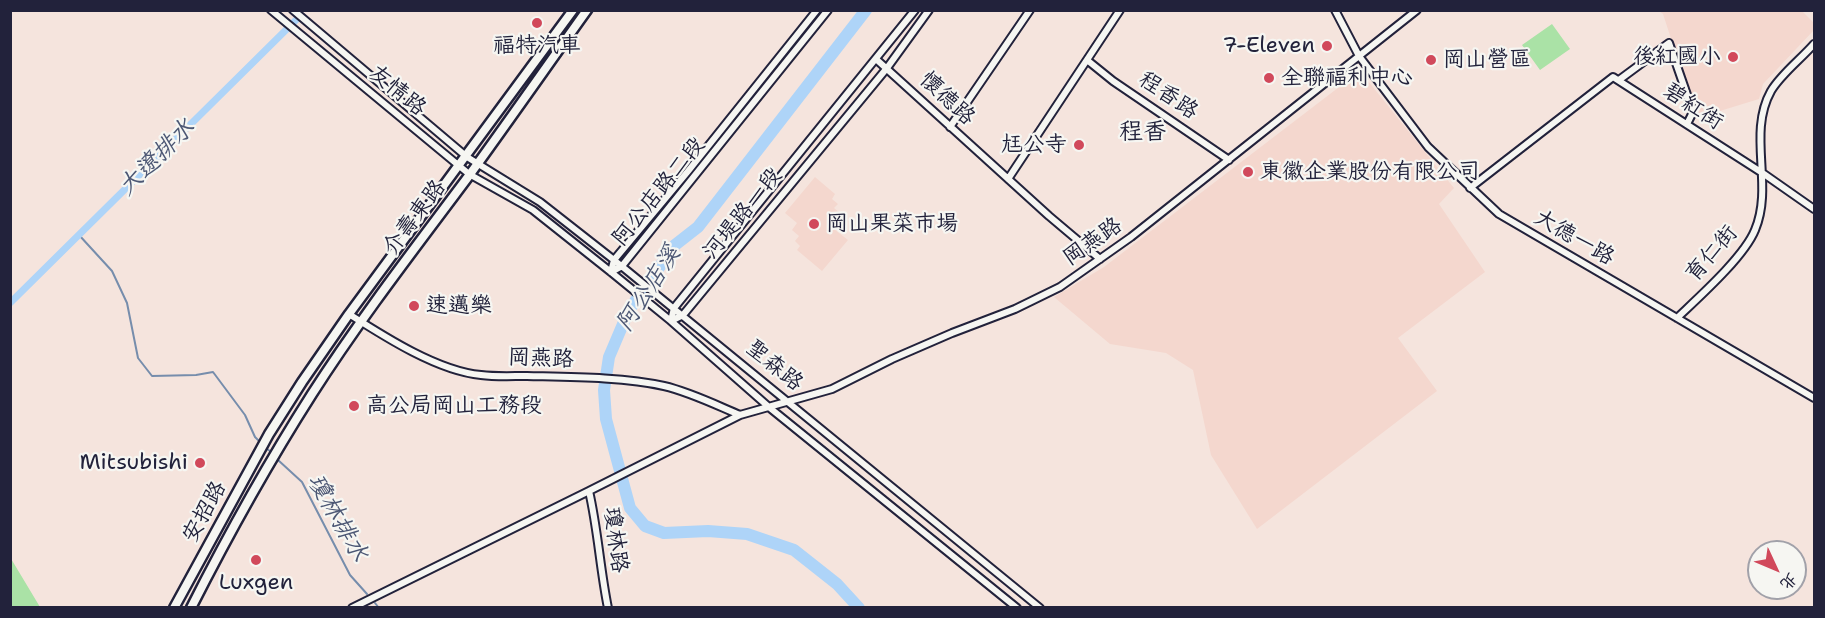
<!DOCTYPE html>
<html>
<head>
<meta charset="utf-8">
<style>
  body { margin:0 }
  #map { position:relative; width:1825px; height:618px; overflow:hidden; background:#f5e4dd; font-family:"Shantell Sans","LXGW WenKai TC",sans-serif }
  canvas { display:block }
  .frame { position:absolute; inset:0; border:12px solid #22223b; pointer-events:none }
  .north { position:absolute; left:1747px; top:540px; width:60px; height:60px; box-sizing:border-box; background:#f6f6f2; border:2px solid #a1a1a9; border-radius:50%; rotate:134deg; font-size:16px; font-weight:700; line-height:24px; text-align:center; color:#22223b }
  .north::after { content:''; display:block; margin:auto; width:21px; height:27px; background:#d1495b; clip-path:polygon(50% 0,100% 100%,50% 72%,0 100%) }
</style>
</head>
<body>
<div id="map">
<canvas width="1825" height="618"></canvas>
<div class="frame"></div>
<div class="north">北</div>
</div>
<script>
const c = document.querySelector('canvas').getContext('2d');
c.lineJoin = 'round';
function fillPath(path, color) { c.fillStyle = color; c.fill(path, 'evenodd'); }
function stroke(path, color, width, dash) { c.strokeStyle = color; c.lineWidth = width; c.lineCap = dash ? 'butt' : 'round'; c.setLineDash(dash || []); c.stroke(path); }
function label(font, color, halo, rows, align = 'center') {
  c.font = font + ' "Shantell Sans","LXGW WenKai TC",sans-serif'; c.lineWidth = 4.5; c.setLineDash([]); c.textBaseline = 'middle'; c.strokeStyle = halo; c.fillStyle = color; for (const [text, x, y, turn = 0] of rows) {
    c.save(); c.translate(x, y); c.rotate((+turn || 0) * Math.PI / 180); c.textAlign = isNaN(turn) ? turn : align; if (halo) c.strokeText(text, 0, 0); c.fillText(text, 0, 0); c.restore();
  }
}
fillPath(new Path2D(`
  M1659 11H1802L1814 23V30L1763 84 1759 99 1697 118 1663 14Z
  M1360 71 1454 188 1439 204 1485 272 1398 338 1437 391 1257 529 1211 455 1193 370 1166 353 1110 344 1054 297 1104 267Z
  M815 177 835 194 832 199 838 204 834 208 840 213 830 226 848 240 822 271 797 250 800 246 795 241 799 236 792 230 797 223 785 213Z`), '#f4d7ce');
fillPath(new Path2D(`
  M1552 24 1570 49 1540 70 1522 45Z
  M10 557 40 607H11Z`), '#aae2a6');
stroke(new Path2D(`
  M79 235 112 271 127 303 138 358 152 376 196 375 213 372 245 415 255 437 259 441
  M267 449 270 451
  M278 460 302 482 350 575 367 594
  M375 603 379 608`), '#768dac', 2);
stroke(new Path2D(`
  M10 303 297 19 300 10`), '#aed4f8', 7);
stroke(new Path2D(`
  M859 608 837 584 794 550 747 534 708 531 664 533 645 526 630 508 606 419 604 390 609 357 629 310 675 245 698 227 866 10`), '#aed4f8', 12);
const minor = new Path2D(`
  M271 10 469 174 533 210 611 272 671 321 770 408 1017 608
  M293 10 467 157 540 202 614 260 1040 608
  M1335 10 1359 56 1428 147 1499 214 1814 398
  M877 60 1049 216 1100 259
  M1087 60 1113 81 1229 160
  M1619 80 1669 43 1693 112 1687 124
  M950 127 1030 10
  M1008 179 1120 10
  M1470 188 1613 77 1764 174 1814 209
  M611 272 622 266 828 10
  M611 272 614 260 689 170 817 10
  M349 314C385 337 438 371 481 375 496 377 512 376 527 376 568 377 624 377 664 386 690 392 716 405 740 415
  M1677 318C1699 297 1744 257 1755 230 1774 185 1747 134 1771 91 1781 74 1801 59 1814 44
  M671 321 683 315 887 68 929 10
  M671 321 674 308 915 10
  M352 608 589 491
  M608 608C600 569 598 530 589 491L740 415 832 389 892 359 952 333 1015 309 1060 287 1131 237 1417 10`);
const major = new Path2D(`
  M174 608 269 434 302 382 349 314 573 10
  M191 608C228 535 268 463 312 394 360 319 415 248 468 177 508 122 547 66 587 10`);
stroke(minor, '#22223b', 10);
stroke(major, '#22223b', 13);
stroke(minor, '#f6f6f2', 6);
stroke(major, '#f6f6f2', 8);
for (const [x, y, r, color] of [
  [537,23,6,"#d1495b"],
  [1327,46,6,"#d1495b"],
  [1733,57,6,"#d1495b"],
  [1431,60,6,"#d1495b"],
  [1269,78,6,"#d1495b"],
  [1079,145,6,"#d1495b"],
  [1248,172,6,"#d1495b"],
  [814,224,6,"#d1495b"],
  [414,306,6,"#d1495b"],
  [354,406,6,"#d1495b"],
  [200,463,6,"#d1495b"],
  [256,560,6,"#d1495b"]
]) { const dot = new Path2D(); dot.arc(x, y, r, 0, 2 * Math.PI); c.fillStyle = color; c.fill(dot); stroke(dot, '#f6f6f2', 2); }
label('22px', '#22223b', '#f6f6f2', [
  ["福特汽車",537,46,"center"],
  ["7-Eleven",1315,46,"right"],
  ["後紅國小",1721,57,"right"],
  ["岡山營區",1443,60],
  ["全聯福利中心",1281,78],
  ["尪公寺",1067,145,"right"],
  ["東徽企業股份有限公司",1260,172],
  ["岡山果菜市場",826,224],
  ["速邁樂",426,306],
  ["高公局岡山工務段",366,406],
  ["Mitsubishi",188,463,"right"],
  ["Luxgen",256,583,"center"]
], 'left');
label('22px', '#22223b', '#f6f6f2', [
  ["友情路",397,91,39],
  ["程香路",1168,96,34],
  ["懷德路",947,99,43],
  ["碧紅街",1693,107,33],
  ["阿公店路二段",659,192,-51],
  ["河堤路一段",743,214,-51],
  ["介壽東路",415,218,-53],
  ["大德一路",1574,238,30],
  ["岡燕路",1093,242,-35],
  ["育仁街",1712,254,-49],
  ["岡燕路",541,359,2],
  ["聖森路",774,366,39],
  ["安招路",205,512,-61],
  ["瓊林路",615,540,82]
]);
label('24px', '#22223b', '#f6f6f2', [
  ["程香",1143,133]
]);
label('italic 24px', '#4c5774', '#f6f6f2', [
  ["大遼排水",157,158,-45],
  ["阿公店溪",649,289,-57],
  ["瓊林排水",337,518,60]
]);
</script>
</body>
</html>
